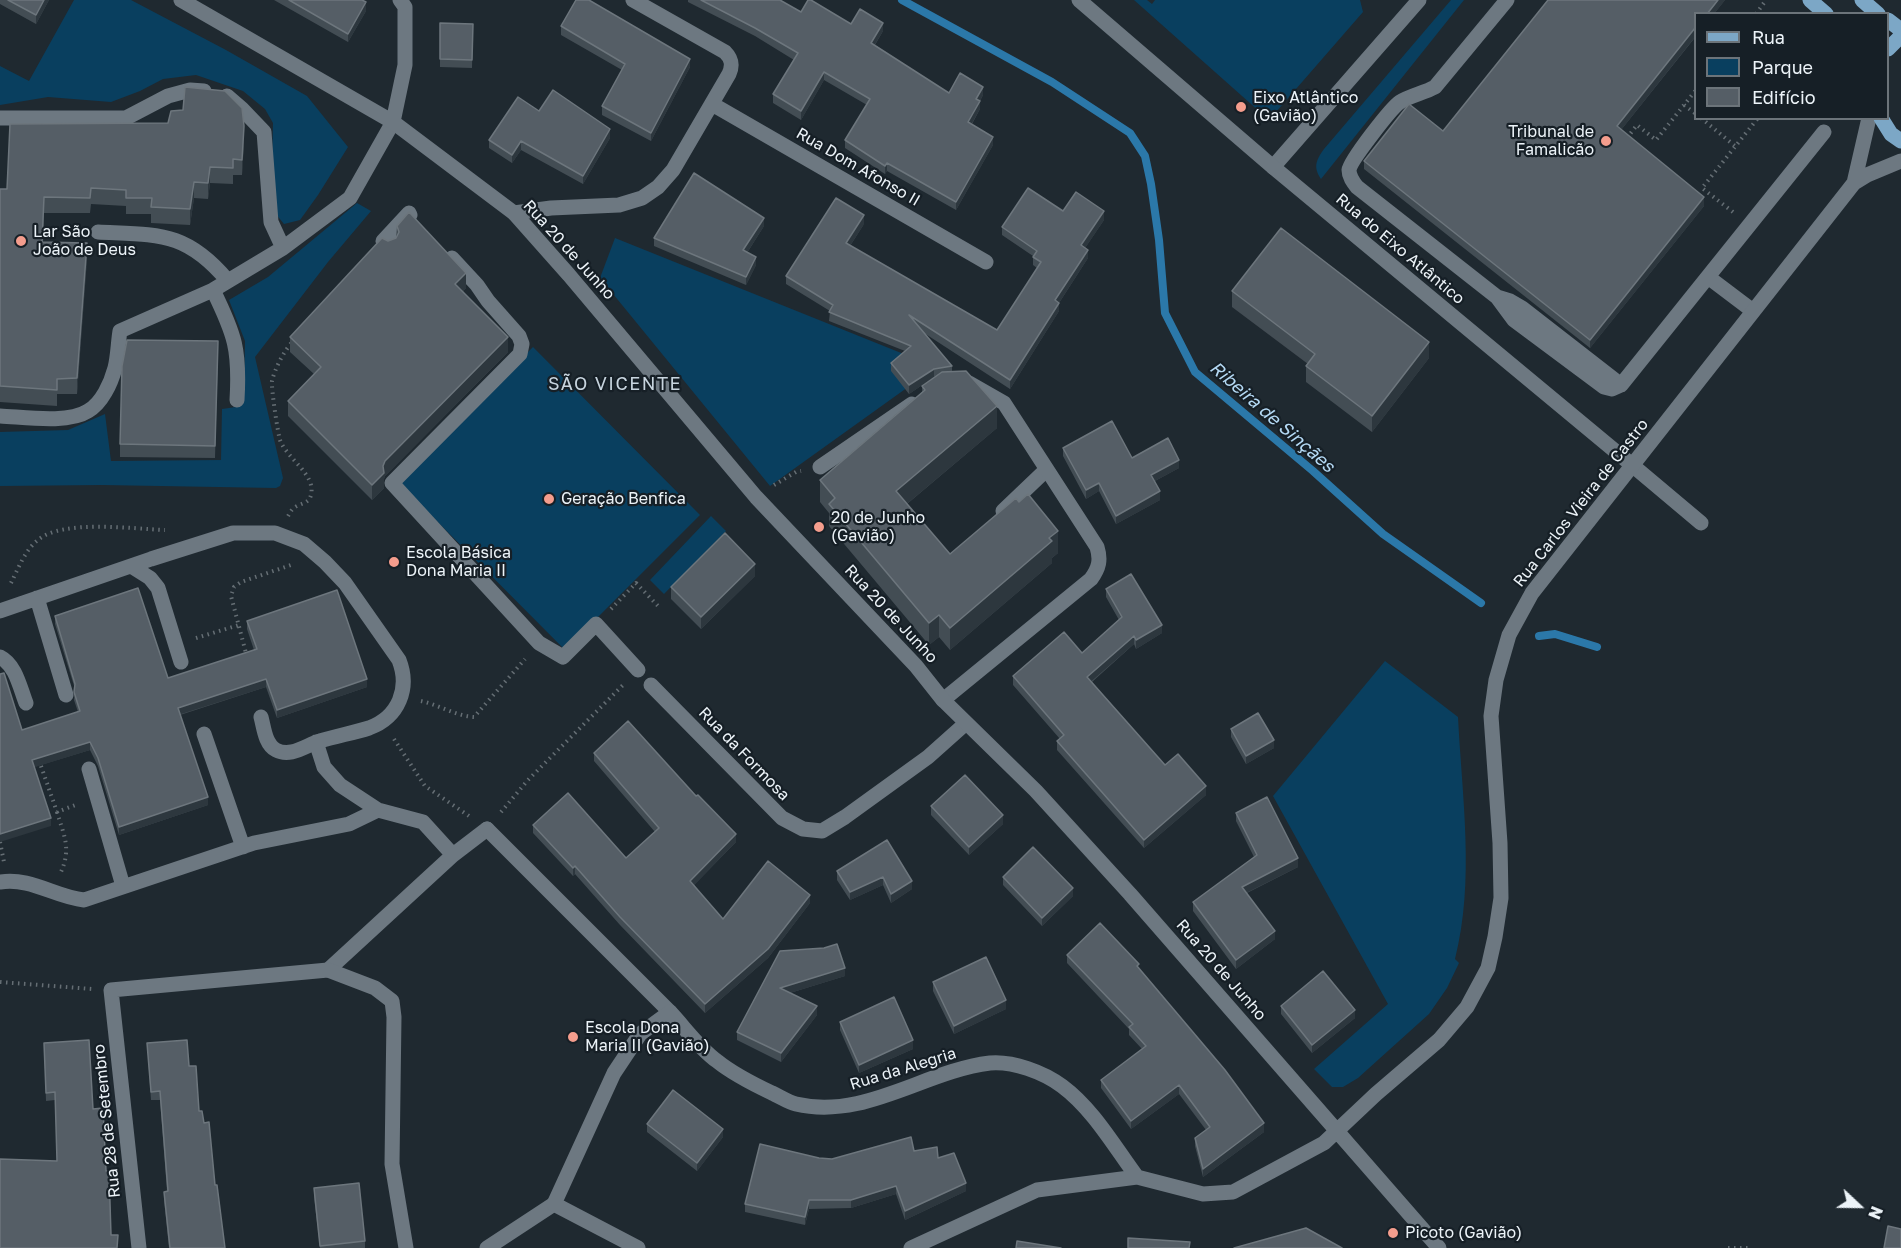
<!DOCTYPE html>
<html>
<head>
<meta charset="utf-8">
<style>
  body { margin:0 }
  #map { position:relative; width:1901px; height:1248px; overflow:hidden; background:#1f2930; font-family:"Golos Text",sans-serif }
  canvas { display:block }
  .legend { position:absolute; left:1694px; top:12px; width:195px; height:108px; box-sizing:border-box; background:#161f26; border:2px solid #6c747a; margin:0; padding:8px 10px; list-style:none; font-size:18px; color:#ecf3f8 }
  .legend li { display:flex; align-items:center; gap:12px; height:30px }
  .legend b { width:30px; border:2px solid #6c747a }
  .north { position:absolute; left:1829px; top:1176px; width:60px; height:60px; -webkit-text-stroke:4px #161f26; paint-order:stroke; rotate:112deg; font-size:16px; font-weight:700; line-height:24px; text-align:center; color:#ecf3f8 }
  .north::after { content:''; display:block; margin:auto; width:21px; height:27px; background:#ecf3f8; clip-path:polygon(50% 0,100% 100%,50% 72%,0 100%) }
</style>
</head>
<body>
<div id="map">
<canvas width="1901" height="1248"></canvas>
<ul class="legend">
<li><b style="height:8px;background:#7ca7c6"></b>Rua</li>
<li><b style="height:16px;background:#093f5f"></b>Parque</li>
<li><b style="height:16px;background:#555e66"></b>Edifício</li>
</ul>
<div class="north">N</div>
</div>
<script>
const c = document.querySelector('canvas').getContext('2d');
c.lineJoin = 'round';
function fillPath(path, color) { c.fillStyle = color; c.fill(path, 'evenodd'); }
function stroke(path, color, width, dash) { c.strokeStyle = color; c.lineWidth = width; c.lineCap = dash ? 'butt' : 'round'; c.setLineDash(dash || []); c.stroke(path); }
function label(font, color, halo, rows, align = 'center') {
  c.font = font + ' "Golos Text",sans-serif'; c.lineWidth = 4.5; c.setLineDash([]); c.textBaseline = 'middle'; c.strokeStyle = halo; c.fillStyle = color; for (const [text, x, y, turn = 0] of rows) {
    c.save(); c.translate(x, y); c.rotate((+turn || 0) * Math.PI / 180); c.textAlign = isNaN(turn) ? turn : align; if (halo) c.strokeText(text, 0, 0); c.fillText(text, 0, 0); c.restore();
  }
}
fillPath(new Path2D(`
  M74 0H131L226 50 307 96 348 147 318 195 300 220 284 224 275 213 271 199 273 123 265 109 243 91 196 75 163 79 140 91 111 102 48 97 0 105V66L29 81Z
  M1134 0H1147L1152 4 1155 0H1360L1363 12 1269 120Z
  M1451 0H1464L1321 179C1313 167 1316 160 1324 149Z
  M357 203 371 211 328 262 255 357 283 478 280 486 276 488 102 485 0 486V432L68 430 105 414 111 461 221 460 222 409 236 407 244 393 245 341 229 300 268 277Z
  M615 238 936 367 770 486 600 278Z
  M533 347 700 515 565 650 398 482Z
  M711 516 726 531 664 594 650 580Z
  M1385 661 1458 717C1462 797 1475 881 1455 959L1459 963 1447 988 1429 1014 1358 1078 1343 1087H1332L1314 1069 1388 1004 1273 796Z`), '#093f5f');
stroke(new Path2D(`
  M902 0 1052 82 1130 133 1145 156 1151 184 1159 240 1165 313 1195 372 1313 471 1383 534 1481 603
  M1539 636 1555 634 1597 647`), '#2b78a9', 8);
stroke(new Path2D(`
  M1756 14 1766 0
  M1684 105 1696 114
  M1701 118 1735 146
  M1627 138 1637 125 1656 140 1696 90
  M1733 212 1702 188 1758 118
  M774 485 796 472 801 471
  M288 516C290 513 291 510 294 508 300 503 309 504 311 495 316 474 287 459 280 440 278 434 271 388 272 381 275 368 284 351 293 341
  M11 583C18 569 25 550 38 540 62 519 134 529 165 530
  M611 609 636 583 660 608
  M196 638 239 625
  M247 657 231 596 234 587 241 582 294 564
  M421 701C439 705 456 716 474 717L525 659
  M394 739 425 786 469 816
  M41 766 57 812 78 804
  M57 812C64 836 72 849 60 874
  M501 812 528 780 624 684
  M0 842 4 862
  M0 982 92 989
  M1728 1248H1748`), '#656e74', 4, [1.5, 4.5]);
stroke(new Path2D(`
  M227 96 242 109 264 132 271 222 283 248
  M0 118H126L168 96 190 90 204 91
  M98 232C159 235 186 231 228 281
  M389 246 383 241 409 213 410 215
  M452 258 477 285 488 301 519 336 522 344 520 354 392 483 539 643 563 657 596 624 638 670
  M1708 277 1753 311
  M213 290C235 335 240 350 237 400
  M1497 297 1514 320 1604 387 1612 389 1621 385 1522 308 1510 301 1497 297 1357 187C1353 182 1349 177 1349 170 1350 161 1391 108 1400 102 1409 96 1424 93 1435 87L1507 0
  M1621 385 1824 132
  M0 416C24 417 68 424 88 411 102 403 111 383 115 368 118 356 118 343 120 331L213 290 283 248 350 198 393 122
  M1003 511 1046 470
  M131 566 150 578 158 588 181 662
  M37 598 66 695
  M0 611 151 559 233 533H275L304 544 325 562 345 583 399 660C410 688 399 717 369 728 353 733 336 736 320 741 306 745 291 758 276 750 265 744 264 728 261 717
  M0 657C16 665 20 688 26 703
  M204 734 243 847
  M316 742 324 767 340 785 378 810 423 822 453 855
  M89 769 123 886
  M0 882C31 877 55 897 84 900L254 843 349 824 378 810
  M328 970 453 855 487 829`), '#6d7881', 15);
stroke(new Path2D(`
  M712 104 986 262
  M1273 167 1419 0
  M514 213 551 208 619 205 642 198 658 187 673 170 729 74C733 65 732 59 725 52L633 0
  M1632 465 1701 523
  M820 467 912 404
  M651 685 782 818 803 829 822 831 845 817 928 757 965 724
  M943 700 1091 579C1099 568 1101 560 1097 547L1004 403 969 383
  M487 829 670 1012
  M139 1248 111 990 328 970 375 988 392 1001 394 1017 392 1164 406 1248
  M487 1248 554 1204`), '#6d7881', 15);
stroke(new Path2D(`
  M181 0 393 122 514 213 569 275 756 497 916 666 943 700 1036 791 1130 894 1439 1248
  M1079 0 1273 167 1632 465
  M393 122 405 65V7L400 0
  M1854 183 1869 118
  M638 1248 554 1204 614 1073 640 1034 670 1012C685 1028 699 1048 717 1061 733 1074 753 1084 772 1093 779 1096 788 1102 796 1104 865 1120 924 1071 990 1063 1013 1061 1043 1072 1062 1086 1093 1109 1114 1146 1137 1177
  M911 1248 1037 1190 1137 1177 1203 1194 1233 1192 1324 1143 1376 1094 1439 1040 1467 1007 1488 968 1495 937 1501 898 1500 843 1491 716 1496 680 1509 635 1532 593 1854 183 1867 175 1901 161`), '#6d7881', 15);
stroke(new Path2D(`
  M1810 0 1826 14
  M1862 0 1878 14
  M1888 20 1901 30
  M1888 49 1901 36
  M1881 118 1891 134 1901 141`), '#7ca7c6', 15);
fillPath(new Path2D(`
  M0 0H49L36 24 0 4Z
  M274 0H362L366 11 348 42Z
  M688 0H780L801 12 883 31 875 45 949 93 983 95 980 101V109L972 124 993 145 956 210 887 171 885 174 845 148V140L867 105 824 80 801 120 773 103V94L794 60 755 36 688 2Z
  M1548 0H1725L1621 130 1704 206 1590 348 1364 169V161L1443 131Z
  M440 23 473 24 472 68 440 67Z
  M561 26 690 67 651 141 602 115V106L622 70 561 35Z
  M539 111 610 138 583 184 521 150 512 163 489 148V140Z
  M244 142 242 175H233V184L210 183 208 199 194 198 190 225 151 223V214H126V206L91 204 90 213H44L43 242 87 259 77 394H57V406L0 402V189H7Z
  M1063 211 1104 220 1085 248 1088 258 1059 303V311L1010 389 924 333 952 366V372L997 428 907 504 950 554 1058 553 1052 558V563L950 650 939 637 929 645 829 526V513L820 502V480L922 392V386L936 376 934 377 909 394 891 371V363L905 351 829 321 830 311 786 284V276L864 224 850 246 997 330 1037 268 1033 265V256L1002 235V227Z
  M397 226 466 288 463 291 508 352 385 476 384 479V488L372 500 288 416V401L314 374 290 352V337L388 241 396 238Z
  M764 226 747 253 756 265 746 285 654 246V238Z
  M1232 291 1429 358 1372 432 1306 382V366L1308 364 1232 307Z
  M218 353 215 458 120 457V444Z
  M1063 448 1132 458 1179 468 1155 481 1160 500 1116 524 1099 491 1086 499 1063 456Z
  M755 576 701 629 671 599V587Z
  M1106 589 1162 633 1136 649 1134 644 1092 682 1165 765 1206 795 1144 848 1057 750V741L1060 739 1013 685V676L1082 653 1119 620 1106 597Z
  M55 616 168 678 254 650 247 629V621L367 687 277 718 266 687 180 715 208 805 119 835 98 766 90 750 34 767 51 826 22 730 78 712 74 700 75 689 55 624Z
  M1231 729 1274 748 1246 764 1231 737Z
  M594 753 736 842 694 885 723 919 810 903 768 958 705 1013 620 925 575 874 573 876 533 833V825L626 858 655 832 594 761Z
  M931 806 1003 824 969 855 931 815Z
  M1236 813 1298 867 1247 893 1275 939 1236 969 1193 911V902L1254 857 1236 821Z
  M887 840 912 889 891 903 883 885 850 900 837 880V871Z
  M1003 877 1073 896 1042 926 1003 885Z
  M780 951 845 976 790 993 817 1015 781 1062 737 1040V1032Z
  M1067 955 1139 969 1264 1132 1203 1177 1195 1146V1138L1206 1130 1179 1094 1131 1129 1101 1088V1080L1142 1049 1129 1035V1029L1067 963Z
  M933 982 1006 1009 954 1034 933 991Z
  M1281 1006 1355 1018 1312 1053 1281 1014Z
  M840 1022 913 1049 859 1073 840 1030Z
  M44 1043 93 1109 57 1161 55 1100 46 1101Z
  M147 1043 189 1066 199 1111 204 1123 215 1185 225 1248H169L164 1200V1192L167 1191 160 1100H151Z
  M647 1124 723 1137 697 1171 647 1132Z
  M914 1151 938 1158 966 1191 905 1220 896 1194 851 1208 809 1209 805 1225 745 1212V1204L832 1159Z
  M314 1188 365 1241V1248H320L314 1197Z`), '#434d54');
fillPath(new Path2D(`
  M44 0H49L36 24V15Z
  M1718 0H1725L1714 14H1707Z
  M366 2V11L348 42V34Z
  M883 23V31L871 51V43Z
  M1695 28V37L1617 135V126Z
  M690 59V67L651 141V133Z
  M824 72V80L801 120V111Z
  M983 87V95L976 108V99Z
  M980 101V109L968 130V122Z
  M244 126V142L242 175V160Z
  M610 129V138L583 184V176Z
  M993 137V145L956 210V202Z
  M521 141V150L512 163V155Z
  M887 163V171L885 174V166Z
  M210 167V183L208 199V183Z
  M194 182V198L190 225V209Z
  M1704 197V206L1590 348V340Z
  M1104 211V220L1081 254V245Z
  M864 215V224L846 252V243Z
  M764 218V226L743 259V250Z
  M87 243V259L77 394V378Z
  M1088 250V258L1055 309V300Z
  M756 257V265L746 285V277Z
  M466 273V288L455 299V284Z
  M1059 303V311L1010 389V380Z
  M508 337V352L385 476 384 479V488L372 500V485L385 461Z
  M1429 342V358L1372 432V416Z
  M934 369V377L909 394V385Z
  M997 406V428L896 513V491Z
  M1179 460V468L1151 483V475Z
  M1099 483V491L1086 499V490Z
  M1160 491V500L1116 524V516Z
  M1058 531V553L1052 558V563L950 650V628Z
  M755 564V576L701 629V617Z
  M939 615V637L929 645V623Z
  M1162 625V633L1136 649V640Z
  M1134 636V644L1087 685V677Z
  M266 679V687L178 715V708Z
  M367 679V687L277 718V710Z
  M1274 740V748L1246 764V756Z
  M90 742V750L32 768V760Z
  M1206 786V795L1144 848V840Z
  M208 797V805L119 835V827Z
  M1003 815V824L969 855V847Z
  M51 818V826L0 842V834Z
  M736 834V842L690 889V881Z
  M1298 858V867L1242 895V887Z
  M575 866V874L573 876V868Z
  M883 877V885L850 900V892Z
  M912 881V889L891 903V894Z
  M1073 888V896L1042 926V918Z
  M810 895V903L768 958 705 1013V1004Z
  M1275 931V939L1236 969V960Z
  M845 968V976L780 996V988Z
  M1006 1000V1009L954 1034V1026Z
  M817 1006V1015L781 1062V1053Z
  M1355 1010V1018L1312 1053V1045Z
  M913 1040V1049L859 1073V1065Z
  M1179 1085V1094L1131 1129V1121Z
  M1264 1123V1132L1203 1177V1169Z
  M723 1129V1137L697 1171V1163Z
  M966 1183V1191L905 1220V1211Z
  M896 1186V1194L851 1208V1200Z
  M809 1200V1209L805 1225V1217Z`), '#2d373e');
const building = new Path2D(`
  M8 0H44L36 15Z
  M289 0H362L366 2 348 34Z
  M576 0H589L690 59 651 133 602 106 625 64 561 26Z
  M701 0H780L801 12 808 0H811L851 24 860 9 883 23 871 43 949 93 960 73 983 87 976 99 980 101 968 122 993 137 956 202 887 163 885 166 845 140 870 99 824 72 801 111 773 94 798 53 755 28Z
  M1548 0H1718L1707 14H1695V28L1617 126 1704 197 1590 340 1364 161 1409 104 1443 131Z
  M440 23 473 24 472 60 440 59Z
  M185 87 225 91 242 108 244 126 242 160 233 159V168L210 167 208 183 194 182 190 209 151 207 152 198H126V190L91 188 90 198 44 197 42 242 87 243 77 378 57 379V390L0 386V189H7L10 124 168 123 171 111 183 110Z
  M553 90 610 129 583 176 521 141 512 155 489 140 518 97 539 111Z
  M694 173 764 218 743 250 756 257 746 277 654 238Z
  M1028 188 1063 211 1076 192 1104 211 1081 245 1088 250 1055 300 1059 303 1010 380 909 315 952 366 934 369 909 385 891 363 911 346 829 312 833 305 786 276 836 198 864 215 846 243 997 330 1041 262 1033 257 1037 251 1002 227Z
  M409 212 466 273 455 284 508 337 385 461 383 466 384 473 372 485 288 401 321 367 290 337 382 238 388 241 396 238 399 232 397 226Z
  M1281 228 1429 342 1372 416 1306 366 1315 354 1232 291Z
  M127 340 218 341 215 446 120 444 122 366Z
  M966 371 997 406 896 491 950 554 1016 498 1019 502 1028 494 1058 531 1049 538 1052 541 950 628 939 615 929 623 829 504 835 498 820 480 925 390 922 386 942 372Z
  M1112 421 1132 458 1168 438 1179 460 1151 475 1160 491 1116 516 1099 483 1086 490 1063 448Z
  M725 533 755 564 701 617 671 587Z
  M1131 574 1162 625 1136 640 1134 636 1087 677 1165 765 1178 754 1206 786 1144 840 1057 741 1064 735 1013 676 1064 632 1082 653 1122 617 1106 589Z
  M138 588 168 678 257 649 247 621 337 590 367 679 277 710 266 679 178 708 208 797 119 827 98 758 90 742 32 760 51 818 0 834V674L4 673 22 730 80 711 74 692 75 684 55 616Z
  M1258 713 1274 740 1246 756 1231 729Z
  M628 721 696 796 698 795 736 834 690 881 723 919 768 861 810 895 768 949 705 1004 620 917 575 866 573 868 533 825 568 793 626 858 659 828 594 753Z
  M965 775 1003 815 969 847 931 806Z
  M1267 797 1298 858 1242 887 1275 931 1236 960 1193 902 1257 855 1236 813Z
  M887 840 912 881 891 894 883 877 850 892 837 871Z
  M1033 847 1073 888 1042 918 1003 877Z
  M1100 923 1139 964 1137 966 1225 1070 1264 1123 1203 1169 1195 1138 1210 1127 1179 1085 1131 1121 1101 1080 1146 1046 1129 1027 1133 1024 1067 955Z
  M837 944 845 968 780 988 817 1006 781 1053 737 1032 780 951 824 948Z
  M986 957 1006 1000 954 1026 933 982Z
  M1323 971 1355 1010 1312 1045 1281 1006Z
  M894 997 913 1040 859 1065 840 1022Z
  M89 1040 93 1109 103 1108 106 1171H109L111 1235H118L117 1248H0V1159L57 1161 55 1092 46 1093 44 1043Z
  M187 1040 189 1066H196L199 1111H202L204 1123 209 1122 215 1185H217L225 1248H170L164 1192 168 1191 160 1091 151 1092 147 1043Z
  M673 1090 723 1129 697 1163 647 1124Z
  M911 1137 914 1151 937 1147 938 1158 954 1153 966 1183 905 1211 896 1186 851 1200H809L805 1217 745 1204 760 1144 819 1158 832 1159Z
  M359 1183 365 1241 320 1246 314 1188Z
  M1888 1226 1901 1229V1248H1884Z
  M1306 1228 1342 1248H1234Z
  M1128 1238 1190 1242 1189 1248H1128Z
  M1017 1241 1061 1248H1016Z`);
fillPath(building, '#555e66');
stroke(building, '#6d767d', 1.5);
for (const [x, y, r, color] of [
  [1241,107,6,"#f49d8d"],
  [1606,141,6,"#f49d8d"],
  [21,241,6,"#f49d8d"],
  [549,499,6,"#f49d8d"],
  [819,527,6,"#f49d8d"],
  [394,562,6,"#f49d8d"],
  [573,1037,6,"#f49d8d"],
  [1393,1233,6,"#f49d8d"]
]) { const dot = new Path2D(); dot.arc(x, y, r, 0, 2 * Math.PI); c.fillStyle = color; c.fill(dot); stroke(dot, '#161f26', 2); }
label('16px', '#ecf3f8', '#161f26', [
  ["Eixo Atlântico",1253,98],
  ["(Gavião)",1253,116],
  ["Tribunal de",1594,132,"right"],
  ["Famalicão",1594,150,"right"],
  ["Lar São",33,232],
  ["João de Deus",33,250],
  ["Geração Benfica",561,499],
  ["20 de Junho",831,518],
  ["(Gavião)",831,536],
  ["Escola Básica",406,553],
  ["Dona Maria II",406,571],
  ["Escola Dona",585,1028],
  ["Maria II (Gavião)",585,1046],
  ["Picoto (Gavião)",1405,1233]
], 'left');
label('16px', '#ecf3f8', '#161f26', [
  ["Rua Dom Afonso II",858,167,30],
  ["Rua do Eixo Atlântico",1400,249,40],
  ["Rua 20 de Junho",569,250,48],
  ["Rua Carlos Vieira de Castro",1581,503,-52],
  ["Rua 20 de Junho",891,614,47],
  ["Rua da Formosa",744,754,46],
  ["Rua 20 de Junho",1221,970,49],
  ["Rua da Alegria",903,1069,-17],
  ["Rua 28 de Setembro",107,1121,-96]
]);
c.letterSpacing = '1.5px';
label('18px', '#c8d5df', '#161f26', [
  ["SÃO VICENTE",615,384]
]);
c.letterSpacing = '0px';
label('italic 18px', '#b4d9f4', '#161f26', [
  ["Ribeira de Sinçães",1272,417,41]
]);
</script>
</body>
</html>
